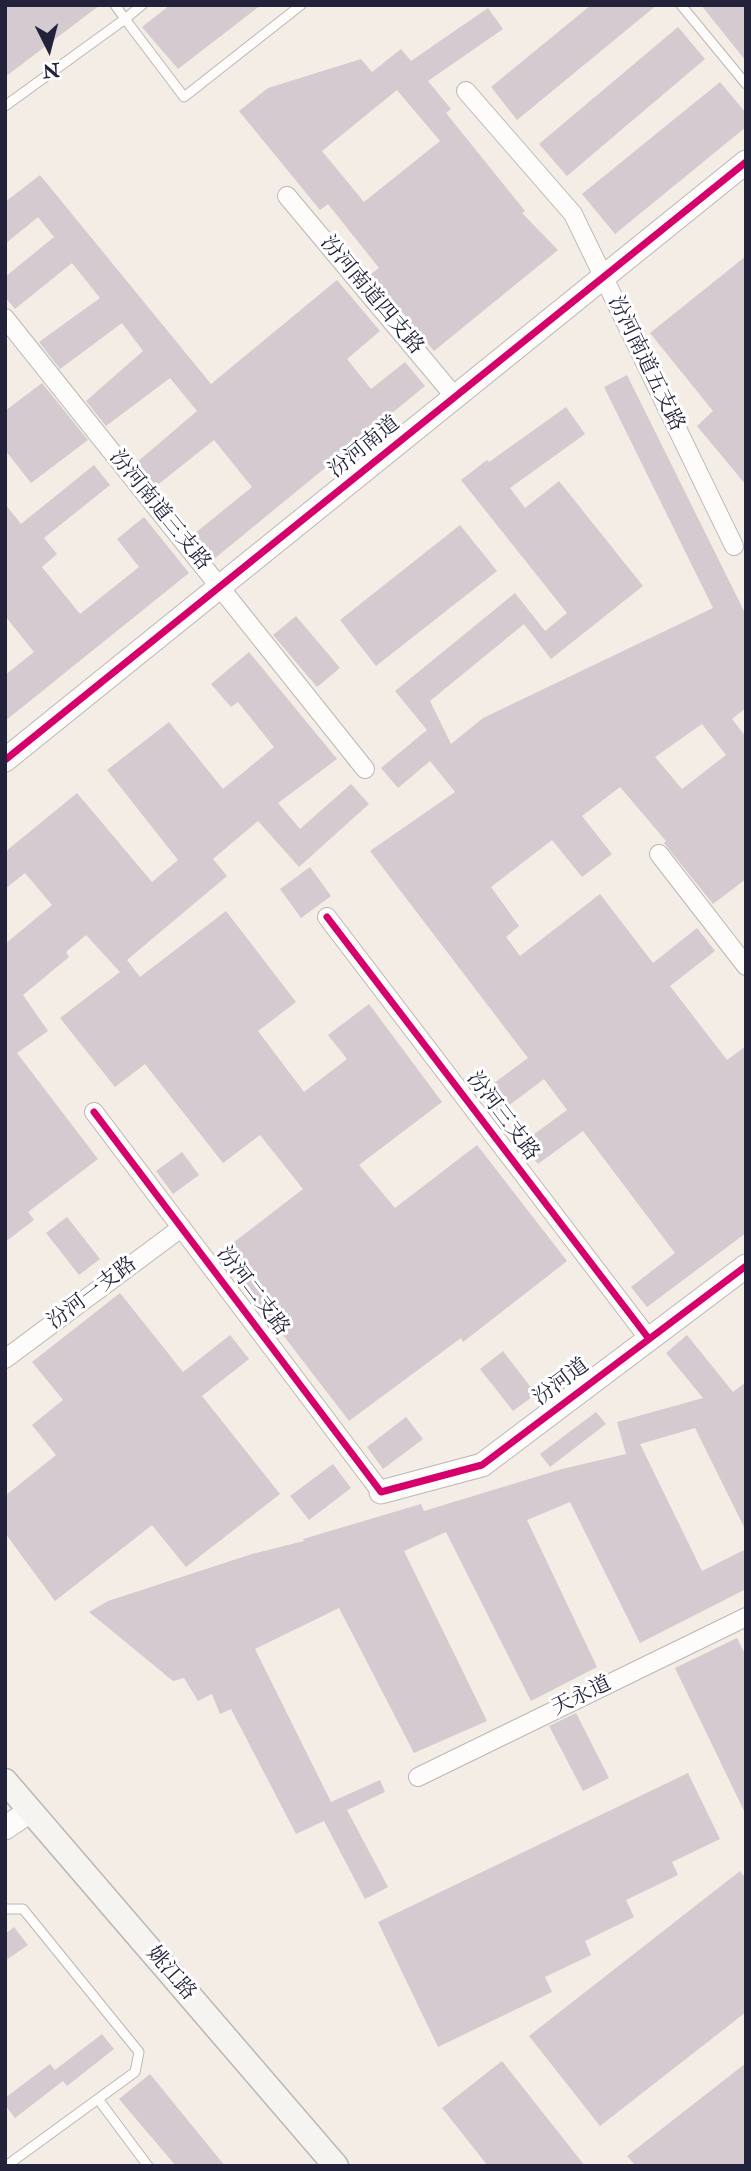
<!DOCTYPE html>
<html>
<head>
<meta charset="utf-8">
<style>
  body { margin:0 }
  #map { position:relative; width:751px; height:2171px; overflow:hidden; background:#f3ede6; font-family:"IM FELL Double Pica",serif }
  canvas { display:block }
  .frame { position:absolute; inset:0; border:7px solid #22223b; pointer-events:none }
  .north { position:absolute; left:14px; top:14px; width:70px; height:70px; -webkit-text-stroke:5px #fff; paint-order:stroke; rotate:174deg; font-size:19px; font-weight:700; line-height:28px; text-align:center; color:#22223b }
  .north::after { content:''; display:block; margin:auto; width:24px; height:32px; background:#22223b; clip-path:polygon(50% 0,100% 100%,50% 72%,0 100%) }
</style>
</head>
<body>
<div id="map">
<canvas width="751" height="2171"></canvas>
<div class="frame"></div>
<div class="north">N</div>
</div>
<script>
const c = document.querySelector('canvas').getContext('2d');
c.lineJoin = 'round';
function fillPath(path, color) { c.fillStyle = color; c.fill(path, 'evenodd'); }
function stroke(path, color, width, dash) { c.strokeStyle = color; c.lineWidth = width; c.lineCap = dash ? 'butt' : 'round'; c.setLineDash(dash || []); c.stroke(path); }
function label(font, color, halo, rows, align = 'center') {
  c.font = font + ' "IM FELL Double Pica","Noto Serif SC",serif'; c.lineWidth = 6; c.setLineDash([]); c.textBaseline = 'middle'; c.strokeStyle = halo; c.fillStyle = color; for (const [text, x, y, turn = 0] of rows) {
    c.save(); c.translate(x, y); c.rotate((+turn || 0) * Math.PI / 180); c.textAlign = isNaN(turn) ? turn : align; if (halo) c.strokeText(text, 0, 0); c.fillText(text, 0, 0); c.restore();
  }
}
fillPath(new Path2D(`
  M5 5H100L5 77Z
  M170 5H261L178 69 142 27Z
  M591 5H657L517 120 491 87Z
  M701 5H746V61Z
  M488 8 503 29 428 81 451 109 446 113 525 211 522 213 558 250 434 351 371 274 379 268 328 204 320 210 239 111 268 88 361 59 372 72 401 49 411 61ZM397 90 440 141 364 202 322 151Z
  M678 27 705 59 567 176 539 144Z
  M720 82 746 113V127L615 234 582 194Z
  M40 175 211 384 337 280 380 331 347 359 371 389 405 362 425 386 214 559 194 534 252 487 214 440 155 487 136 463 197 411 170 378 106 426 86 401 143 351 122 323 60 369 39 342 100 298 72 263 15 309 5 297V277L54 237 38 217 5 244V202Z
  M746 256V485L697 426 713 411 650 333Z
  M627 375 746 615V708L732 719 746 737V879L713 904 664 843 666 841 620 787 582 816 612 854 582 877 552 840 491 887 519 926 506 937 520 956 600 894 653 963 697 928 715 951 670 986 727 1060 746 1046V1233L647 1307 631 1287 675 1253 583 1131 538 1164 522 1143 567 1110 544 1079 499 1113 482 1092 528 1058 370 851 455 792 430 761 398 788 381 768 427 730 395 691 515 593 545 631 567 613 461 480 487 460 489 462 566 407 585 434 510 488 525 508 559 481 643 586 551 659 524 624 430 701 451 744 483 718 713 608 604 387ZM702 724 726 755 682 789 655 757Z
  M42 383 88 440 31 483 5 450V411Z
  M94 465 110 485 44 538 57 554 42 567 80 614 139 567 117 539 144 517 189 573 5 721V675L34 652 5 616V504L21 524Z
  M460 525 497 571 376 666 340 620Z
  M296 616 340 668 317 687 273 635Z
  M249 652 337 759 278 803 300 829 351 784 369 804 299 867 258 821 213 859 227 876 127 960 140 977 226 911 296 1002 258 1031 304 1092 347 1059 328 1035 369 1004 442 1102 359 1165 395 1208 477 1145 567 1261 463 1342 461 1338 349 1421 220 1253 303 1189 260 1135 223 1163 145 1064 115 1087 60 1018 120 972 86 935 66 952 69 957 23 995 48 1031 17 1053 98 1159 28 1212 34 1220 5 1242V944L52 905 25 873 5 889V852L77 793 152 882 178 860 107 770 169 722 223 789 274 747 238 702 231 707 211 684Z
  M310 867 331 896 301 918 280 889Z
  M182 1152 199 1175 173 1194 156 1171Z
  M67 1217 100 1259 79 1275 46 1233Z
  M120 1293 183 1372 230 1335 249 1359 202 1396 280 1494 186 1567 152 1525 55 1601 5 1533V1496L56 1455 32 1425 63 1400 32 1362Z
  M687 1335 733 1392 746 1382V1531L695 1428 640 1444 702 1571 746 1549V1589L640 1643 570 1502 527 1520 597 1667 531 1701 446 1532 404 1551 487 1721 414 1753 339 1608 255 1649 331 1802 380 1780 385 1792 347 1810 388 1887 365 1899 324 1821 296 1834 231 1709 220 1714 212 1694 198 1701 184 1678 173 1681 89 1612 108 1601 252 1554 304 1541 303 1539 421 1504 424 1511 562 1469 626 1454 617 1422 703 1398 666 1353Z
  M503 1351 536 1394 513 1411 480 1369Z
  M596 1412 606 1424 550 1467 540 1454Z
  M406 1417 423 1439 383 1469 367 1447Z
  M333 1464 351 1488 309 1520 290 1496Z
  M737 1638 746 1656V1815L675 1668Z
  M576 1713 609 1778 583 1791 549 1726Z
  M688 1773 720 1839 672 1862 678 1875 626 1900 634 1917 585 1941 591 1955 545 1977 552 1992 438 2047 378 1922Z
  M740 1871 746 1879V2012L600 2126 529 2036Z
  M14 1927 28 1945 5 1961V1934Z
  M102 2034 114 2049 67 2086 63 2081 15 2118 5 2105V2098L50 2064 55 2070Z
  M502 2061 585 2166H488L442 2108Z
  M746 2063V2166H636L627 2156Z
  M150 2074 225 2166H176L119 2099Z`), '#d4cacf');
const service = new Path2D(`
  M115 5 125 19 142 5
  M681 5 746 84
  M5 106 125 19 184 97 301 5
  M5 1909H23L139 2052 135 2072 6 2166
  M98 2099 148 2166`);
const minor = new Path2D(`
  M466 91 573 214 734 546
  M287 196 455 397
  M5 318 365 769
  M659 854 746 966
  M327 917 649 1339
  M94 1112 381 1492
  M5 1359 181 1228
  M418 1777 746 1617`);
const tertiary = new Path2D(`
  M5 760 746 162
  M381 1492 482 1465 746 1266
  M5 1828 30 1811`);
const secondary = new Path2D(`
  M5 1781 336 2166`);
stroke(service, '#bab7b4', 11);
stroke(minor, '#bab7b4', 20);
stroke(tertiary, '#bab7b4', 25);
stroke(secondary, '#bab7b4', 27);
stroke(service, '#fdfcfb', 9);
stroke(minor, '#fdfcfb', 18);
stroke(tertiary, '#fdfcfb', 23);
stroke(secondary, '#f6f4f0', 24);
stroke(new Path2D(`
  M5 760 746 162
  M327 917 649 1339
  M94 1112 381 1492 482 1465 746 1266`), '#d6006c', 7);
label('21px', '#22223b', '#fff', [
  ["汾河南道四支路",371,296,50],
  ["汾河南道五支路",645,364,64],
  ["汾河南道",365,448,-39],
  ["汾河南道三支路",159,511,51],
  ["汾河三支路",502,1117,53],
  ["汾河二支路",252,1292,53],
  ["汾河一支路",93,1294,-37],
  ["汾河道",562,1383,-37],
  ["天永道",582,1697,-26],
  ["姚江路",170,1974,49]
]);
</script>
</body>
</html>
